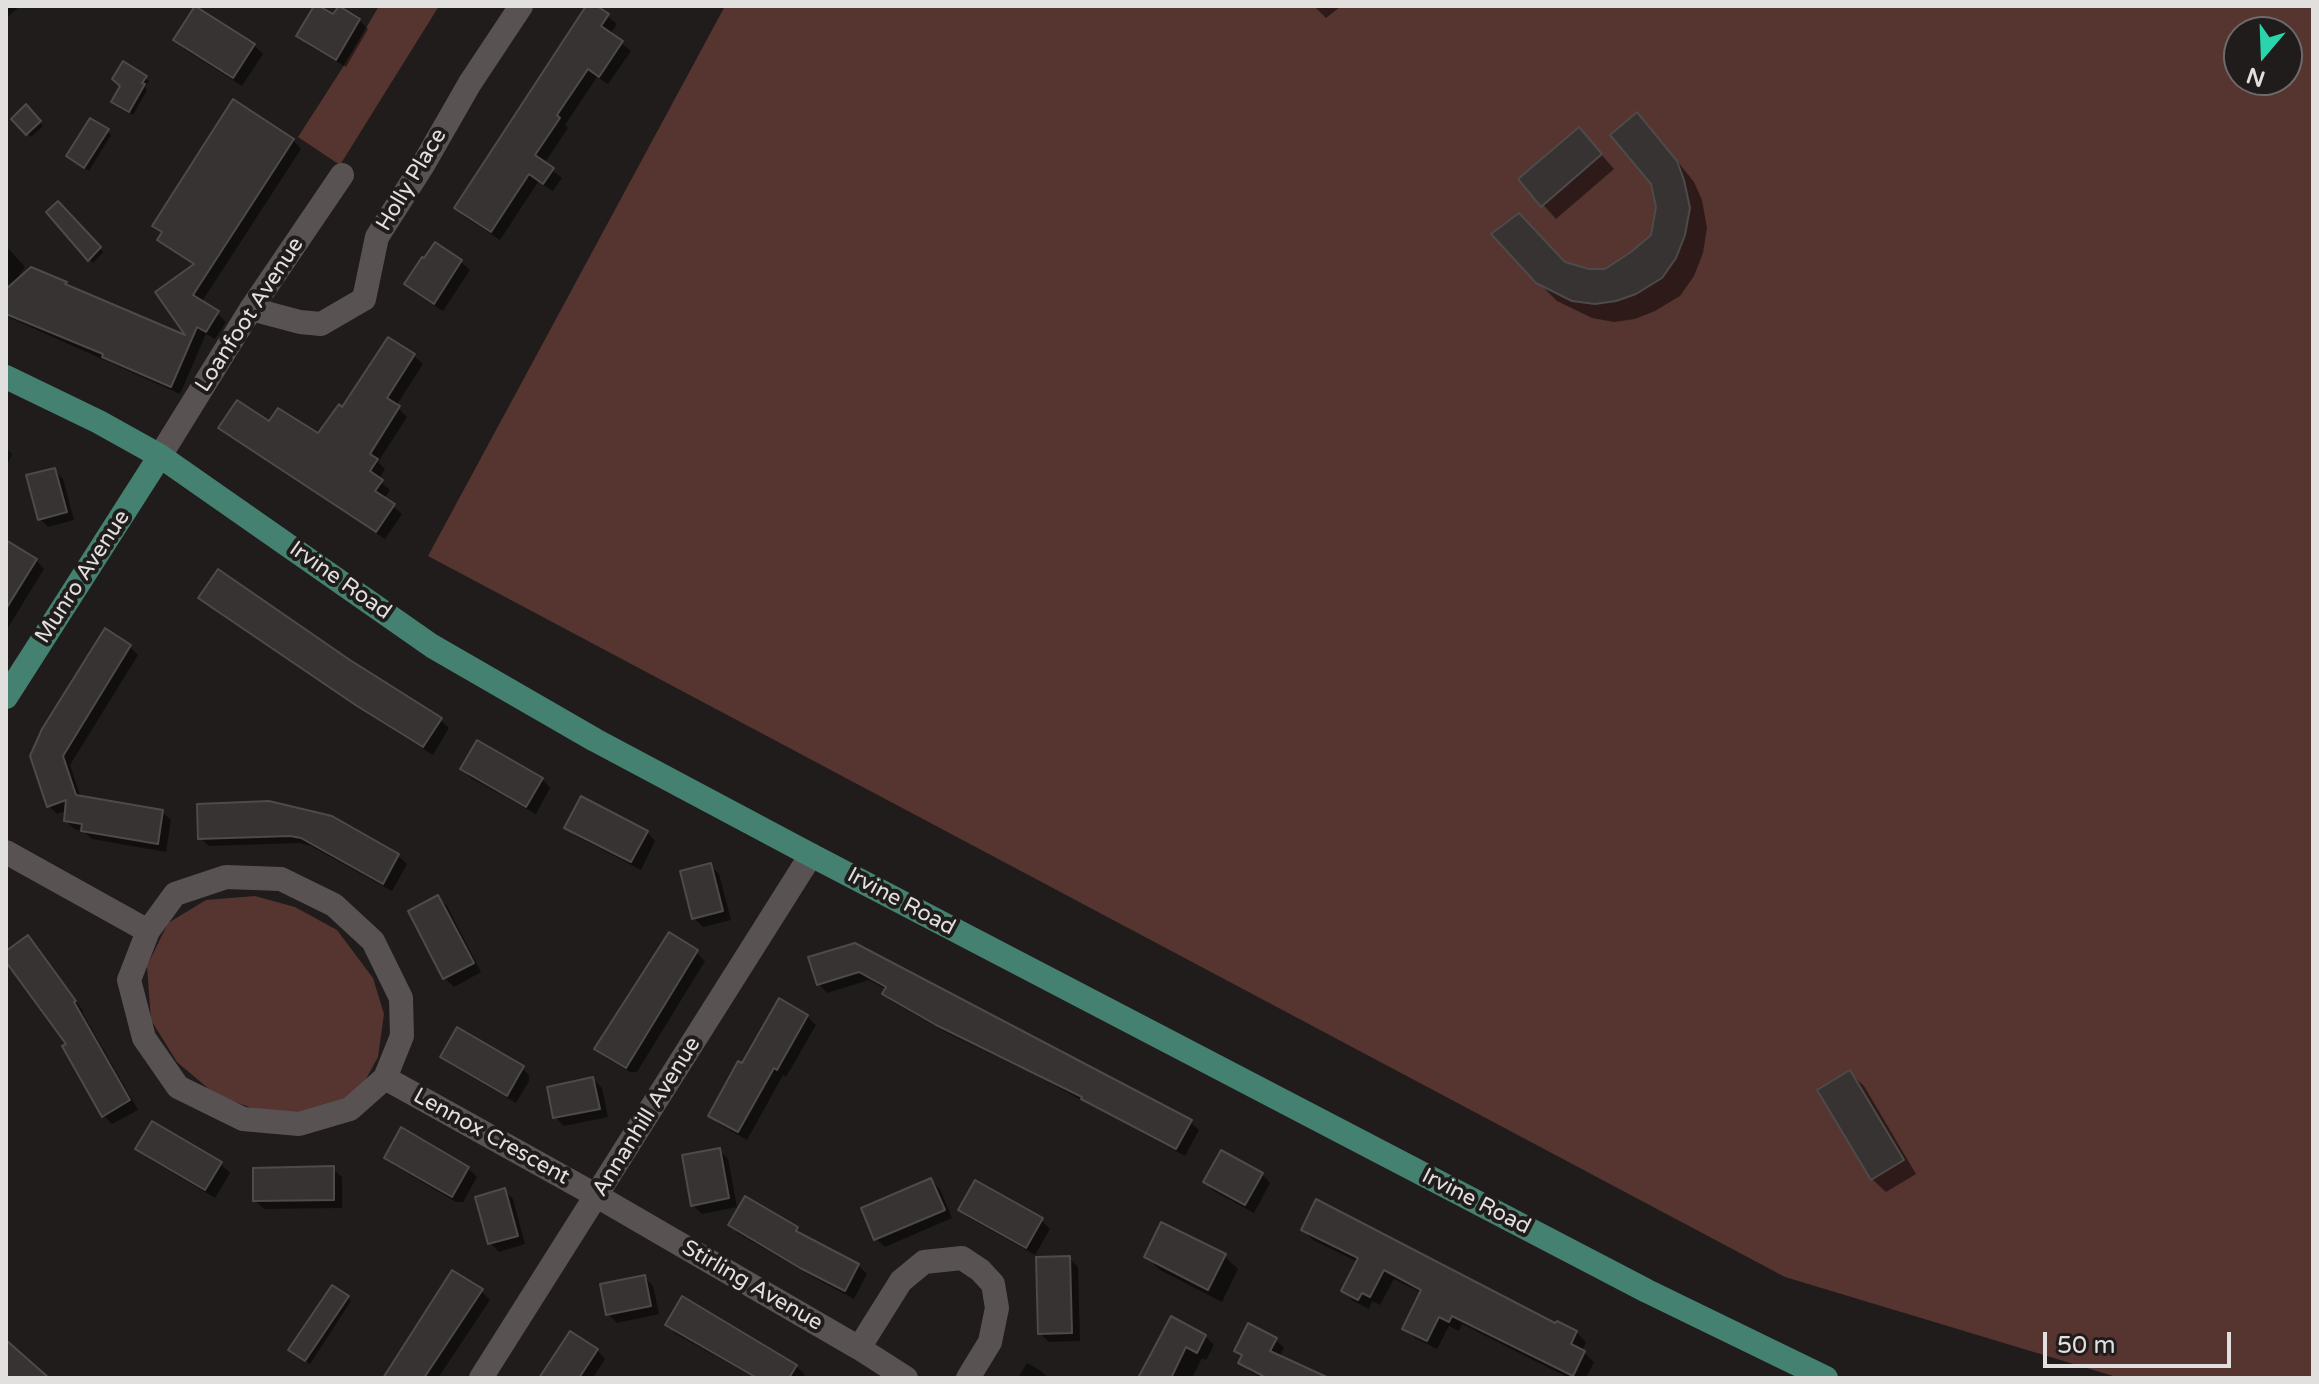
<!DOCTYPE html>
<html>
<head>
<meta charset="utf-8">
<style>
  body { margin:0 }
  #map { position:relative; width:2319px; height:1384px; overflow:hidden; background:#201c1b; font-family:"Varela Round",sans-serif }
  canvas { display:block }
  .frame { position:absolute; inset:0; border:8px solid #e2e0df; pointer-events:none }
  .north { position:absolute; left:2223px; top:16px; width:80px; height:80px; box-sizing:border-box; background:#201c1b; border:2px solid #6e6a69; border-radius:50%; rotate:199deg; font-size:22px; font-weight:700; line-height:32px; text-align:center; color:#e2e0df }
  .north::after { content:''; display:block; margin:auto; width:28px; height:36px; background:#2ad5ac; clip-path:polygon(50% 0,100% 100%,50% 72%,0 100%) }
  .scale { position:absolute; left:2043px; top:1332px; width:188px; height:36px; box-sizing:border-box; border:4px solid #e2e0df; border-top:0; padding-left:10px; font-size:24px; line-height:28px; white-space:nowrap; color:#e2e0df; -webkit-text-stroke:6px #201c1b; paint-order:stroke }
</style>
</head>
<body>
<div id="map">
<canvas width="2319" height="1384"></canvas>
<div class="frame"></div>
<div class="north">N</div>
<div class="scale">50 m</div>
</div>
<script>
const c = document.querySelector('canvas').getContext('2d');
c.lineJoin = 'round';
function fillPath(path, color) { c.fillStyle = color; c.fill(path, 'evenodd'); }
function stroke(path, color, width, dash) { c.strokeStyle = color; c.lineWidth = width; c.lineCap = dash ? 'butt' : 'round'; c.setLineDash(dash || []); c.stroke(path); }
function label(font, color, halo, rows, align = 'center') {
  c.font = font + ' "Varela Round",sans-serif'; c.lineWidth = 8; c.setLineDash([]); c.textBaseline = 'middle'; c.strokeStyle = halo; c.fillStyle = color; for (const [text, x, y, turn = 0] of rows) {
    c.save(); c.translate(x, y); c.rotate((+turn || 0) * Math.PI / 180); c.textAlign = isNaN(turn) ? turn : align; if (halo) c.strokeText(text, 0, 0); c.fillText(text, 0, 0); c.restore();
  }
}
fillPath(new Path2D(`
  M379 6H439L340 165 298 137 343 67Z
  M725 6H2313V1378H2120L1785 1277 428 556ZM2239 32H2287V80H2239Z
  M255 896 295 907 337 930 373 978 384 1014 378 1057 361 1088 344 1102 303 1113 260 1111 216 1095 177 1062 151 1020 147 966 168 923 206 900Z`), '#56342f');
fillPath(new Path2D(`
  M6 6H20L6 18Z
  M588 6H594L617 24 610 34 631 51 608 84 597 77 565 125 568 128 544 164 562 178 553 191 538 182 500 240 465 217 456 208Z
  M1314 6H1341L1326 18Z
  M334 17 359 20 368 29 346 67 308 45 299 36Z
  M175 40 254 45 263 54 242 86 184 49Z
  M145 78 149 81 145 87 147 90 133 115 118 106Z
  M26 107 43 126 31 137 14 119Z
  M1637 114 1655 133 1694 182 1702 200 1707 228 1703 253 1694 276 1680 296 1655 311 1635 319 1614 322 1592 318 1557 301 1538 282 1566 265 1588 272 1606 271 1653 236 1658 207Z
  M107 131 111 135 89 171 72 160Z
  M293 140 301 149 201 303 217 313 226 322 215 339 206 334 180 394 6 316V246L25 267 14 283 31 270 66 284 72 289 191 340 158 293 195 266 168 248 159 240 163 234 155 225Z
  M1592 144 1614 169 1556 219 1521 180Z
  M58 204 103 252 93 263 48 213Z
  M461 262 470 270 443 311 415 293 406 284Z
  M388 339 414 356 423 364 396 406 407 417 378 462 385 469 378 480 390 490 384 499 402 514 385 539 230 436 221 428 270 424 319 436 343 409Z
  M6 448 12 454 6 468Z
  M54 470 63 479 74 520 48 527 39 518Z
  M6 553 36 560 44 569 6 631Z
  M201 598 349 662 440 720 449 728 433 755 368 714 210 606Z
  M105 631 130 647 138 655 70 765 81 798 162 812 171 820 166 852 92 839 83 831 74 829 66 821 67 811 57 814 49 806 44 730Z
  M462 769 542 779 550 788 536 814 471 778Z
  M332 818 398 856 407 864 392 891 311 846 300 843 209 846 200 838Z
  M567 827 647 832 655 841 641 870 576 836Z
  M711 866 719 874 731 920 703 927 694 918Z
  M438 897 447 906 481 972 454 987 445 978 410 912Z
  M28 938 37 947 83 1011 82 1012 138 1110 112 1124 103 1115 69 1045 6 959V954Z
  M855 945 1190 1122 1199 1130 1185 1156 1035 1075 947 1033 893 1002 884 994 887 990 869 980 827 993 819 984Z
  M696 952 705 961 637 1072H630L606 1058 597 1049Z
  M807 1016 816 1025 786 1077 783 1075 747 1140 719 1124 711 1116 743 1066Z
  M442 1056 519 1065 529 1075V1081L516 1103 451 1065Z
  M1850 1073 1864 1086 1916 1174 1886 1192 1872 1179Z
  M593 1079 602 1088 608 1117 564 1126 555 1117Z
  M153 1123 221 1164 230 1173 215 1198 146 1157 138 1148Z
  M719 1150 728 1159 737 1207 702 1214 693 1205Z
  M386 1157 468 1168 477 1177 463 1202H456L395 1166Z
  M333 1169 342 1177V1208L264 1209 255 1200Z
  M1262 1174 1270 1183 1254 1213 1214 1191 1205 1182Z
  M931 1180 940 1189 952 1218 885 1247 876 1239Z
  M504 1191 513 1199 525 1244 499 1252 490 1243Z
  M960 1209 1041 1220 1050 1229 1035 1255 969 1218Z
  M730 1225 797 1229 806 1238 858 1265 867 1274 854 1299 811 1276 739 1234Z
  M1303 1230 1576 1332 1586 1342 1582 1351 1594 1362 1586 1378H1569L1462 1324 1459 1331 1449 1326 1437 1349 1415 1338 1405 1328 1422 1293 1394 1279 1380 1305 1372 1301 1369 1309 1353 1301 1343 1291 1358 1262 1313 1240Z
  M1224 1256 1238 1269 1222 1302 1160 1270 1146 1257Z
  M1069 1258 1078 1267 1080 1341 1049 1342 1040 1333Z
  M644 1277 653 1286 659 1314 617 1323 608 1314Z
  M481 1291 490 1300 438 1378H385Z
  M348 1297 351 1301 310 1364 295 1354Z
  M667 1325 796 1366 805 1375 803 1378H755L676 1334Z
  M1205 1336 1214 1345 1206 1360 1202 1358 1192 1378H1138L1147 1359 1150 1360Z
  M1275 1339 1284 1348 1279 1358 1320 1378H1262L1249 1371 1241 1362 1243 1357 1236 1350Z
  M597 1350 605 1359 593 1378H542Z
  M1027 1363 1041 1371 1048 1378H1018Z`), '#0007');
const building = new Path2D(`
  M195 6 255 44 233 78 173 40Z
  M314 6H319L333 14 339 6 360 19 336 60 296 36Z
  M586 6H597L609 14 601 26 623 41 599 77 588 69 557 115 560 118 535 155 554 168 543 184 529 174 491 232 454 208Z
  M123 61 147 76 142 83 145 84 129 112 111 102 120 86 112 79Z
  M233 99 294 139 193 295 219 311 206 332 197 327 171 387 102 357 103 354 6 314V289L31 267 67 282 65 284 185 335 155 292 194 264 157 240 162 232 152 226Z
  M26 104 41 121 26 135 11 119Z
  M1637 112 1677 161 1684 180 1690 208 1685 235 1676 258 1662 278 1636 294 1616 301 1595 304 1572 301 1536 283 1491 234 1519 213 1565 262 1589 269H1605L1631 252 1651 235 1656 207 1651 184 1610 135Z
  M90 118 109 129 84 168 66 156Z
  M1579 127 1602 154 1541 207 1518 179Z
  M58 201 101 247 88 261 46 212Z
  M435 242 462 260 434 304 404 284 422 257 424 258Z
  M388 337 415 354 387 398 400 406 370 454 378 459 370 471 383 480 375 491 395 504 376 532 218 428 237 400 269 421 278 408 318 433 339 404 342 407Z
  M55 468 67 512 38 520 26 475Z
  M6 540 37 559 6 609Z
  M218 569 350 660 442 718 423 747 357 706 198 598Z
  M105 628 131 645 63 756 76 795 163 810 158 844 81 831 82 824 64 821 66 800 47 807 30 756 42 729Z
  M477 740 543 778 526 807 460 769Z
  M581 796 648 831 631 862 564 828Z
  M269 801 332 816 399 854 383 884 301 838 290 836 198 839 197 804Z
  M711 863 723 911 692 919 680 871Z
  M438 895 474 963 443 979 408 911Z
  M669 932 698 950 626 1068 594 1049Z
  M28 935 76 1001 74 1002 130 1100 102 1117 62 1046 66 1044 6 962V951Z
  M855 943 1192 1120 1176 1149 1081 1099 1082 1097 936 1025 882 994 886 987 859 972 817 985 808 957Z
  M779 998 808 1015 777 1070 774 1068 738 1132 708 1116 738 1061 742 1063Z
  M457 1027 524 1066 507 1096 440 1057Z
  M1850 1070 1904 1160 1871 1180 1817 1090Z
  M593 1077 600 1109 553 1118 547 1087Z
  M152 1121 222 1162 205 1190 135 1149Z
  M401 1127 469 1167 452 1197 384 1158Z
  M720 1148 729 1198 691 1206 682 1155Z
  M1221 1150 1263 1173 1245 1205 1203 1182Z
  M334 1166V1200L253 1201V1168Z
  M931 1178 945 1210 874 1240 861 1208Z
  M975 1180 1043 1218 1026 1248 958 1210Z
  M505 1188 518 1236 488 1244 475 1197Z
  M745 1196 798 1227 796 1231 859 1264 845 1291 800 1268 728 1225Z
  M1316 1199 1555 1323 1557 1321 1577 1331 1571 1344 1585 1351 1573 1376 1452 1316 1449 1322 1439 1317 1427 1341 1402 1329 1421 1290 1384 1270 1370 1297 1362 1293 1358 1300 1341 1291 1358 1258 1301 1230Z
  M1161 1222 1226 1254 1208 1290 1144 1257Z
  M1070 1256 1072 1333 1038 1334 1036 1257Z
  M452 1270 483 1289 424 1378H383Z
  M645 1275 651 1306 606 1315 600 1284Z
  M332 1285 349 1296 305 1361 288 1350Z
  M682 1296 797 1365 789 1378H757L665 1325Z
  M1171 1316 1206 1335 1197 1353 1186 1347 1171 1378H1138Z
  M1248 1323 1277 1338 1270 1351 1329 1378H1267L1238 1363 1242 1355 1234 1351Z
  M570 1331 598 1349 579 1378H539Z
  M6 1340 49 1378H6Z`);
fillPath(building, '#373332');
stroke(building, '#4e4a49', 2);
stroke(new Path2D(`
  M251 309 300 322 321 324 364 299 377 237 423 165 470 83 521 6
  M160 456 251 309 342 175
  M6 852 148 931 175 894 226 877 281 879 334 905 373 941 401 998 402 1036 385 1078
  M148 931 129 980 144 1038 178 1087 243 1119 299 1124 350 1109 385 1078 597 1196 859 1348 906 1378
  M859 1348 901 1281 924 1262 962 1258 980 1270 993 1284 997 1308 990 1342 968 1378
  M481 1378 811 855`), '#585352', 24);
stroke(new Path2D(`
  M6 377 99 422 160 456 432 646 595 740 811 855 1647 1291 1826 1378
  M6 697 160 456`), '#448170', 24);
label('22px', '#e2e0df', '#201c1b', [
  ["Holly Place",412,180,-59],
  ["Loanfoot Avenue",250,315,-57],
  ["Munro Avenue",83,577,-57],
  ["Irvine Road",340,581,35],
  ["Irvine Road",901,902,28],
  ["Annanhill Avenue",647,1117,-58],
  ["Lennox Crescent",491,1137,29],
  ["Irvine Road",1476,1202,27],
  ["Stirling Avenue",752,1286,30]
]);
</script>
</body>
</html>
